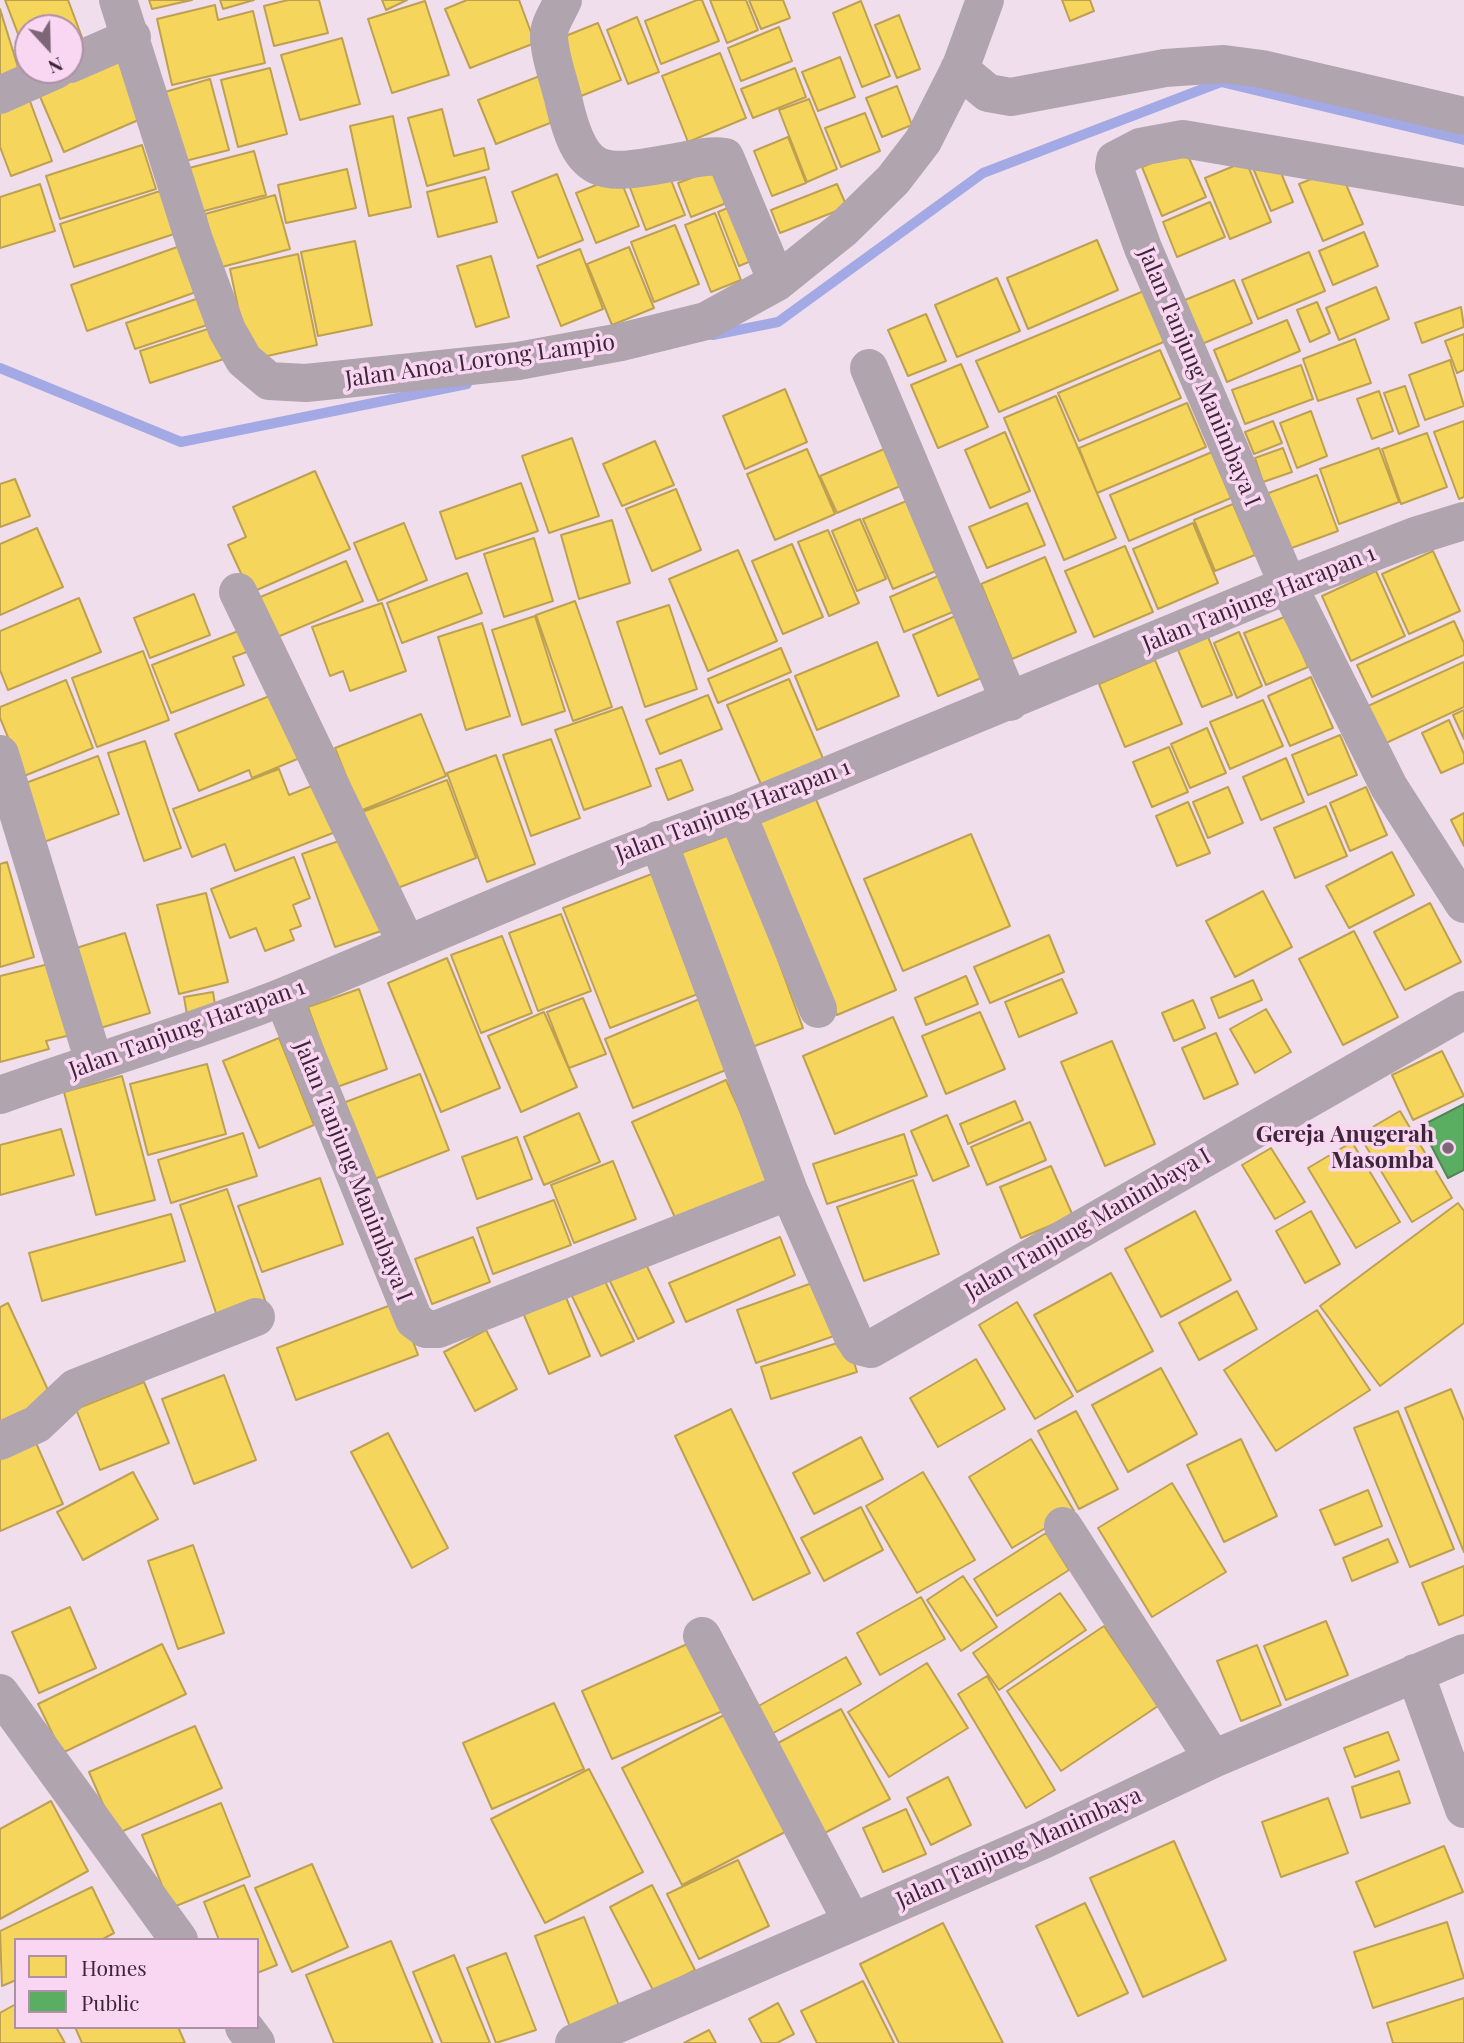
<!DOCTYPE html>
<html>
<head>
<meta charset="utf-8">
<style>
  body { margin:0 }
  #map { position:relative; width:1464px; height:2043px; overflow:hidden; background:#f1deed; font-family:"Playfair Display",serif }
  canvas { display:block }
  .legend { position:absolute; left:14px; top:1938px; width:245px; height:91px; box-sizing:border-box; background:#f9d6f1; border:2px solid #ae90a7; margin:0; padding:9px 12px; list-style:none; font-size:21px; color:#3d2638 }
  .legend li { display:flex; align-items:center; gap:14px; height:35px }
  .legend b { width:35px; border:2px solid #ae90a7 }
  .north { position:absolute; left:14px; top:14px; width:70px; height:70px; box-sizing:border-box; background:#f9d6f1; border:2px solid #ae90a7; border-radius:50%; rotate:158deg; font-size:19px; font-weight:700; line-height:28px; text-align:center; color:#3d2638 }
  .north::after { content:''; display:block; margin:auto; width:24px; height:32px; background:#7c6677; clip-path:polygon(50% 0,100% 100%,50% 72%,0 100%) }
</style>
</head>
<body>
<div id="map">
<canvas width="1464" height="2043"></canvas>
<ul class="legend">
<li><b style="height:19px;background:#f6d55c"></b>Homes</li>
<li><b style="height:19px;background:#5aae61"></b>Public</li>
</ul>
<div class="north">N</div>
</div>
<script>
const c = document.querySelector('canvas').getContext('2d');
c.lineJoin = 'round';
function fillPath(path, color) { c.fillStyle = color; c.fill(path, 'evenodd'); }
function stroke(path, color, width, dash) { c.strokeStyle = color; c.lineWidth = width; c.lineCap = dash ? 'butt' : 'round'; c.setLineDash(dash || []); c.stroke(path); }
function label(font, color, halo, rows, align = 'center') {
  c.font = font + ' "Playfair Display",serif'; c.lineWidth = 7; c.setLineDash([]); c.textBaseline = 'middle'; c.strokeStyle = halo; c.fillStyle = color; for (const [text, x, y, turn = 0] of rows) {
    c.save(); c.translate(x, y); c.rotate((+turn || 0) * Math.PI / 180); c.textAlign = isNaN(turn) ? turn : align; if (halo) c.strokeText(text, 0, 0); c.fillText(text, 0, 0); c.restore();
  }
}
const homes = new Path2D(`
  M5 0H68L86 48 70 55V28H28V60Z
  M149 0H192L152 9Z
  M220 0H254L223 9Z
  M288 0H319L328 33 274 46 264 6Z
  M382 0H407L386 10Z
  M467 0H519L535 43 470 68 445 9Z
  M697 0H702L719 41 661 64 645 21Z
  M710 0H746L758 30 727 43Z
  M749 0H783L790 18 761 29Z
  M1062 0H1090L1094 11 1070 21Z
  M425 1 449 75 392 93 368 19Z
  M861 1 890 76 862 87 833 13Z
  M215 5 218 20 253 11 265 63 172 85 157 19Z
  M0 9 22 80 0 87Z
  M899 15 920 69 897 78 875 25Z
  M637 17 659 72 628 84 607 30Z
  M598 23 621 80 581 96 558 39Z
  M779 27 792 61 741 81 728 48Z
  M342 38 360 104 300 120 281 55Z
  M720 53 746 118 688 142 662 76Z
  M123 55 150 115 64 152 38 92Z
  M840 57 855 97 818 111 802 72Z
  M270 68 287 134 238 147 221 80Z
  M795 68 806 97 753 118 741 89Z
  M545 74 563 118 496 144 478 100Z
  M210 79 229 150 177 163 158 94Z
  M897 86 912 125 882 137 866 98Z
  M27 93 52 161 11 176 0 147V102Z
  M809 99 837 169 807 182 779 110Z
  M442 109 454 156 484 148 489 169 427 186 408 118Z
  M865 113 880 151 841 167 825 128Z
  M393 116 411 207 369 216 350 126Z
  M788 137 806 183 772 196 754 151Z
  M142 145 156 189 60 219 46 176Z
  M1185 149 1206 197 1162 216 1142 167Z
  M254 151 266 195 200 212 189 168Z
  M1275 158 1293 202 1271 211 1253 168Z
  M1246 161 1271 222 1230 239 1205 178Z
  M728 164 742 197 691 217 678 183Z
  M1339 168 1363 224 1323 241 1299 184Z
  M347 169 356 208 286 223 278 185Z
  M667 170 685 215 646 230 629 185Z
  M557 174 583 240 538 258 512 192Z
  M619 176 639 226 596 243 576 193Z
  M485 177 497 222 438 237 427 192Z
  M40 184 55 231 0 248V197Z
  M837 184 847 207 780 233 771 210Z
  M160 191 174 234 74 267 60 224Z
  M275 195 290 249 218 268 205 214Z
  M742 202 763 256 739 266 718 212Z
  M1210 202 1225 237 1177 257 1163 222Z
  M715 213 741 280 711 292 685 225Z
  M675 225 699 284 654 302 631 242Z
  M1364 232 1378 266 1333 285 1319 251Z
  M1097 240 1118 290 1028 329 1007 278Z
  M355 241 372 325 318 336 301 252Z
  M180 246 196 292 87 331 71 285Z
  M629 247 654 308 612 325 587 264Z
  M580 249 603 309 561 326 537 266Z
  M1309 252 1325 291 1258 319 1242 280Z
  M298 254 317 345 249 360 230 269Z
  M491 256 509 317 476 327 457 266Z
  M997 278 1020 331 957 357 935 305Z
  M1234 280 1252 323 1197 346 1180 302Z
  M1376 287 1389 319 1339 340 1326 308Z
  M1151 288 1173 338 999 412 976 361Z
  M205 296 213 323 135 349 126 323Z
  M1317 302 1330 333 1310 342 1297 310Z
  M1461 307 1464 327 1422 343 1415 323Z
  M926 314 946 361 908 376 888 330Z
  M1287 320 1300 351 1227 382 1214 350Z
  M214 327 224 359 150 383 140 351Z
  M1464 334V370L1457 373 1445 341Z
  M1355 339 1371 383 1318 401 1303 359Z
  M1160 350 1181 398 1079 441 1058 393Z
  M1450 360 1464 406 1425 420 1409 375Z
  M961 364 988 427 938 448 911 385Z
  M1301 365 1313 399 1245 424 1232 390Z
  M1405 386 1419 426 1399 434 1384 393Z
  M785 389 807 442 745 469 723 416Z
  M1379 391 1393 431 1372 439 1357 399Z
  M1056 396 1116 538 1064 560 1004 418Z
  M1187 403 1206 447 1097 493 1079 448Z
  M1311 411 1327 456 1297 468 1280 423Z
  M1273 421 1282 443 1254 454 1245 432Z
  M1464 421V497L1459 499 1434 432Z
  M1005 432 1030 491 990 508 965 450Z
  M1427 433 1447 487 1401 504 1382 449Z
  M572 438 599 516 549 533 522 456Z
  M655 441 674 485 622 506 603 464Z
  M896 444 912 481 837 513 820 476Z
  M1283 448 1292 472 1263 482 1255 458Z
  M1379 448 1399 502 1339 524 1320 469Z
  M807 449 835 514 775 540 747 474Z
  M1212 452 1231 498 1129 541 1110 495Z
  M315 471 350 549 250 593 228 545 246 537 233 507Z
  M1317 475 1338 531 1286 550 1266 494Z
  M15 479 30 516 0 527V484Z
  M521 483 538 531 456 559 440 512Z
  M676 489 701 550 652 571 626 509Z
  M921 495 950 565 893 589 863 519Z
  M1027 503 1045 545 987 568 969 527Z
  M1233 504 1255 555 1215 571 1194 520Z
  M860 519 886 579 857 591 832 531Z
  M612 520 630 583 579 599 561 535Z
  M404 523 427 580 378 601 354 543Z
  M1193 523 1218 583 1158 609 1133 549Z
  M37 528 63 587 0 615V544Z
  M828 530 859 603 829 616 798 542Z
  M534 538 553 601 504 617 484 554Z
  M792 544 823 617 783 634 752 561Z
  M1125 546 1153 612 1094 637 1065 571Z
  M738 550 777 641 708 671 669 579Z
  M1433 551 1460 611 1409 634 1382 574Z
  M1045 557 1076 632 1012 659 981 584Z
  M346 561 363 601 275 638 258 598Z
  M1376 571 1405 636 1351 661 1322 596Z
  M467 573 482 613 402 643 387 603Z
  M945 573 960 609 904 632 890 597Z
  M194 594 210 635 150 658 134 618Z
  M79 598 101 652 8 690 0 670V631Z
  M575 601 612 707 573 721 536 615Z
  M382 603 406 671 350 691 343 671 330 676 312 627Z
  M669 605 697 689 645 707 617 622Z
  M960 614 986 676 938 696 913 635Z
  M535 616 565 711 522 725 492 630Z
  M1287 616 1308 667 1266 685 1244 633Z
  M1454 621 1464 643V655L1372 697 1357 665Z
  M482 623 510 716 466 730 438 637Z
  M246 628 255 649 233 657 244 685 171 713 152 665Z
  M1239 632 1262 686 1237 698 1214 643Z
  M1208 637 1232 695 1202 707 1178 650Z
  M877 642 899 696 817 730 795 676Z
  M781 648 791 672 718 703 708 679Z
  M143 651 169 720 97 747 72 678Z
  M1155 660 1182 724 1125 747 1099 684Z
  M1464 662V707L1386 743 1368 706Z
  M1311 677 1333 728 1290 746 1268 696Z
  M789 679 828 770 766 796 727 705Z
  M66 680 93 748 24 776 0 718V707Z
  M277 693 302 757 252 778 249 770 199 791 175 734Z
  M708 695 722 729 660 754 646 720Z
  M1263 700 1283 746 1230 769 1210 722Z
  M622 707 651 786 584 810 555 730Z
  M1464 710V739L1453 715Z
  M421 714 446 776 360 811 335 748Z
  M1449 720 1464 754V763L1441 773 1422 733Z
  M1207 728 1226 773 1190 788 1171 744Z
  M1340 735 1357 775 1308 795 1292 755Z
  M551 739 580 818 531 836 503 755Z
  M145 741 181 848 144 861 108 753Z
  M1169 747 1188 792 1152 807 1133 762Z
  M496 755 535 864 487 882 447 773Z
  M98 756 119 814 44 842 23 784Z
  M1286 758 1304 802 1261 820 1243 777Z
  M681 760 693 790 668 800 656 769Z
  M279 769 289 795 319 783 338 831 235 871 225 844 192 857 173 809Z
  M447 780 476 858 387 892 357 814Z
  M1228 787 1243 823 1208 838 1193 802Z
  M1366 787 1387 835 1350 851 1330 803Z
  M815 797 896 990 837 1015 755 822Z
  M1188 802 1210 853 1177 866 1156 816Z
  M1326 806 1347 856 1295 878 1274 828Z
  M1464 813V846L1451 820Z
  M732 834 803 1028 752 1047 681 853Z
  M971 834 1010 926 903 971 864 879Z
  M350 837 384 930 335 947 302 854Z
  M1392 852 1414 895 1349 928 1326 886Z
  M294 857 310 898 293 905 301 926 290 930 294 940 265 951 256 928 230 938 211 889Z
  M7 862 34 957 0 967V864Z
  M657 872 703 992 610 1028 563 908Z
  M1263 891 1292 947 1235 977 1206 921Z
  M206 893 228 982 179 994 157 905Z
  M1430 903 1461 962 1405 990 1374 932Z
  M561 914 591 991 538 1011 509 933Z
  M1354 931 1398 1017 1343 1045 1299 959Z
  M125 933 150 1013 97 1029 73 949Z
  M1049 935 1064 972 990 1003 974 967Z
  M502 936 532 1013 481 1033 451 955Z
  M447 958 500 1088 441 1112 388 983Z
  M57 962 75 1034 46 1041 49 1049 0 1062V976Z
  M966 976 978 1004 926 1025 915 998Z
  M1062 979 1077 1013 1019 1037 1005 1002Z
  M1253 980 1262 1000 1219 1018 1211 998Z
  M359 989 387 1069 337 1087 308 1007Z
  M213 992 216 1011 187 1015 184 997Z
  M709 995 738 1065 633 1108 605 1039Z
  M583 998 606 1054 569 1068 547 1012Z
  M1193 1000 1205 1028 1174 1041 1162 1013Z
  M1266 1009 1291 1052 1255 1073 1230 1029Z
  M544 1012 577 1087 521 1112 488 1036Z
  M980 1012 1005 1069 946 1094 922 1036Z
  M893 1017 927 1096 835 1134 803 1056Z
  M1216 1033 1238 1084 1204 1099 1182 1048Z
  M279 1038 314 1125 259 1148 223 1061Z
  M1112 1041 1155 1144 1105 1166 1061 1062Z
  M1442 1051 1464 1096 1413 1120 1392 1075Z
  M207 1064 226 1134 148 1155 130 1084Z
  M420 1074 449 1150 372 1180 343 1103Z
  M122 1076 155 1200 96 1215 64 1092Z
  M726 1080 771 1180 677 1222 632 1122Z
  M1015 1101 1023 1120 968 1144 960 1124Z
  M1400 1111 1452 1198 1412 1222 1359 1135Z
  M579 1113 600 1162 544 1185 524 1137Z
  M947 1115 969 1166 933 1181 911 1131Z
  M1030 1122 1046 1160 987 1185 971 1147Z
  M61 1129 74 1175 0 1195V1145Z
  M243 1133 257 1176 171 1203 158 1160Z
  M904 1134 917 1175 827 1204 813 1164Z
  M517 1137 532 1179 477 1199 462 1157Z
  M1352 1142 1400 1222 1356 1248 1308 1168Z
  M1271 1148 1305 1202 1275 1219 1242 1165Z
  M613 1161 636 1219 574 1243 551 1185Z
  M1051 1166 1073 1216 1021 1238 1000 1187Z
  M320 1178 343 1244 262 1272 238 1206Z
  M913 1180 939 1254 864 1281 837 1207Z
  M227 1189 267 1306 219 1322 180 1205Z
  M554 1200 571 1245 493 1274 477 1228Z
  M1458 1203 1464 1211V1323L1380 1386 1320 1306Z
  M1195 1211 1231 1280 1161 1317 1125 1249Z
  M1311 1211 1340 1264 1305 1283 1276 1231Z
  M171 1214 185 1261 42 1301 29 1253Z
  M473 1237 490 1282 432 1304 415 1259Z
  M780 1237 795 1275 686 1322 669 1283Z
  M642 1256 674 1322 638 1339 606 1273Z
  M600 1271 634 1341 601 1356 568 1288Z
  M1111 1273 1153 1351 1077 1392 1034 1315Z
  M815 1282 834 1336 756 1363 737 1310Z
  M563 1290 590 1356 549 1374 521 1308Z
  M1237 1291 1257 1329 1199 1360 1179 1323Z
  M399 1302 418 1355 296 1400 277 1348Z
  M1017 1302 1073 1396 1035 1419 979 1325Z
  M8 1303 53 1401 0 1425V1307Z
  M1317 1310 1370 1390 1276 1451 1224 1370Z
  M486 1330 517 1389 475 1411 444 1352Z
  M847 1340 857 1372 771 1399 761 1367Z
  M976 1359 1005 1409 938 1447 910 1398Z
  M1161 1368 1197 1434 1128 1472 1092 1405Z
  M224 1375 256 1460 194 1484 162 1399Z
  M144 1382 169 1443 100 1470 76 1409Z
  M1451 1389 1464 1421V1552L1405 1408Z
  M731 1409 810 1573 753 1600 675 1436Z
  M1076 1411 1118 1489 1079 1509 1038 1431Z
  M1398 1411 1454 1549 1410 1567 1354 1428Z
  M388 1433 448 1548 412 1568 351 1452Z
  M861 1437 883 1479 814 1514 793 1473Z
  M1031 1439 1074 1511 1012 1548 969 1477Z
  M1241 1439 1277 1516 1224 1542 1187 1465Z
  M36 1443 63 1504 0 1531V1459Z
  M133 1472 158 1519 83 1560 57 1512Z
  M923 1472 975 1560 917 1593 866 1506Z
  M1172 1483 1226 1572 1152 1617 1098 1528Z
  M1368 1490 1382 1526 1335 1545 1320 1510Z
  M861 1507 883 1550 824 1581 801 1538Z
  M1046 1533 1069 1570 997 1616 974 1579Z
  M1388 1539 1398 1562 1352 1581 1343 1558Z
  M193 1545 224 1633 178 1649 148 1561Z
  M1464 1566V1615L1439 1625 1422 1583Z
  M963 1576 997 1627 961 1651 927 1600Z
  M1060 1593 1086 1630 999 1690 973 1653Z
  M921 1597 945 1639 880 1675 857 1633Z
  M70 1607 96 1668 39 1693 12 1632Z
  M1326 1621 1348 1675 1286 1700 1264 1646Z
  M1104 1626 1158 1706 1061 1771 1007 1691Z
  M694 1641 725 1710 612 1759 582 1691Z
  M162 1644 186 1694 62 1753 38 1704Z
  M1257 1645 1281 1705 1241 1721 1217 1661Z
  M846 1657 861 1684 761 1740 746 1713Z
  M927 1663 968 1728 889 1777 848 1712Z
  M987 1676 1055 1790 1026 1808 958 1694Z
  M554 1703 584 1769 492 1809 463 1743Z
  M841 1709 890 1799 815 1838 767 1749Z
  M728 1713 789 1830 682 1885 622 1768Z
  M195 1726 222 1788 116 1834 89 1772Z
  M1388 1732 1399 1760 1355 1777 1344 1748Z
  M589 1769 643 1872 545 1923 491 1819Z
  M1399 1771 1410 1803 1361 1818 1352 1787Z
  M948 1777 971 1825 931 1845 907 1798Z
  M1328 1798 1348 1853 1281 1877 1262 1822Z
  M51 1801 88 1871 0 1919V1829Z
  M221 1803 250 1876 171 1908 142 1835Z
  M906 1809 926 1854 883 1872 863 1828Z
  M1174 1841 1226 1960 1143 1997 1090 1878Z
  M1444 1846 1463 1892 1375 1927 1356 1882Z
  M738 1860 769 1926 699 1959 667 1894Z
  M312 1864 348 1947 292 1972 255 1888Z
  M244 1885 277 1965 257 1973V1940H219L204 1902Z
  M652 1885 695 1970 654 1992 610 1907Z
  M92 1887 114 1933 101 1940H16V1980L2 1986 0 1931Z
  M1085 1903 1128 1993 1078 2016 1036 1926Z
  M584 1917 620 2008 570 2027 535 1936Z
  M1447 1922 1464 1978 1373 2008 1354 1952Z
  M943 1923 1003 2043H899L860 1964Z
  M391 1941 433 2043H334L306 1975Z
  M506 1953 536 2030 496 2043 467 1968Z
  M454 1955 490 2043H442L413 1972Z
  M863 1981 894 2043H817L801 2011Z
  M1464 1998V2043H1393L1387 2023Z
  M778 2003 794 2034 777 2043H762L749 2019Z
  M16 2004V2027H56L65 2043H0V2013Z
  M75 2027H178L185 2043H82Z
  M709 2030 716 2043H684Z`);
fillPath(homes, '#f6d55c');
stroke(homes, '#bea051', 2);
const public = new Path2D(`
  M1464 1104V1170L1448 1178 1421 1126Z`);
fillPath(public, '#5aae61');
stroke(public, '#518555', 2);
stroke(new Path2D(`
  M713 335 778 322 983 173 1221 82 1464 140
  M0 368 181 442 467 384`), '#a3a9e4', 10);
stroke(new Path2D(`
  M118 0 194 240 227 330 244 360 269 381 306 383 518 361 621 342 706 321 777 282 843 229 893 180 923 141 961 66 985 0
  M563 0C559 10 549 24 549 35 549 54 558 78 563 98 582 185 605 174 682 161 696 158 711 155 725 157L777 282
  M70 64 132 37
  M959 69 988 93 1011 97 1165 68 1224 64 1262 69 1464 116
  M0 95 56 70
  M1464 187 1183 139 1140 147 1115 160 1114 167 1143 248 1288 585 1389 787 1464 904
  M869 368 1010 702
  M238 592 407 945
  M0 754 94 1062
  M737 813 818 1009
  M658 840 789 1191 853 1337 859 1346 871 1349 1464 1010
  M283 997 414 1320 426 1329H438L789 1191
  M0 1095C93 1062 188 1034 280 998 433 936 581 866 737 813L1288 585 1415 536 1464 521
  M0 1441 37 1424 75 1388 256 1317
  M1063 1526 1213 1759
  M702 1636 852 1922
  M1415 1673 1464 1809
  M0 1693 179 1940
  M244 2027 256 2043
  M574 2043 1043 1840 1213 1759 1464 1653`), '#b0a4ae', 38);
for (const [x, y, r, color] of [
  [1448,1148,7,"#7c6677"]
]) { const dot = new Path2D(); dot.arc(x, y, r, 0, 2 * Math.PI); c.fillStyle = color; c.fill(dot); stroke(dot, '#f9d6f1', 2.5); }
label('23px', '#3d2638', '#f9d6f1', [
  ["Jalan Anoa Lorong Lampio",480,361,-8],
  ["Jalan Tanjung Manimbaya I",1199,377,67],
  ["Jalan Tanjung Harapan 1",1259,599,-22],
  ["Jalan Tanjung Harapan 1",733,811,-21],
  ["Jalan Tanjung Harapan 1",187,1029,-20],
  ["Jalan Tanjung Manimbaya I",353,1171,68],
  ["Jalan Tanjung Manimbaya I",1088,1224,-30],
  ["Jalan Tanjung Manimbaya",1019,1848,-24]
]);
label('bold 23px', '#3d2638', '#f9d6f1', [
  ["Gereja Anugerah",1434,1135],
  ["Masomba",1434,1161]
], 'right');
</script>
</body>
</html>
